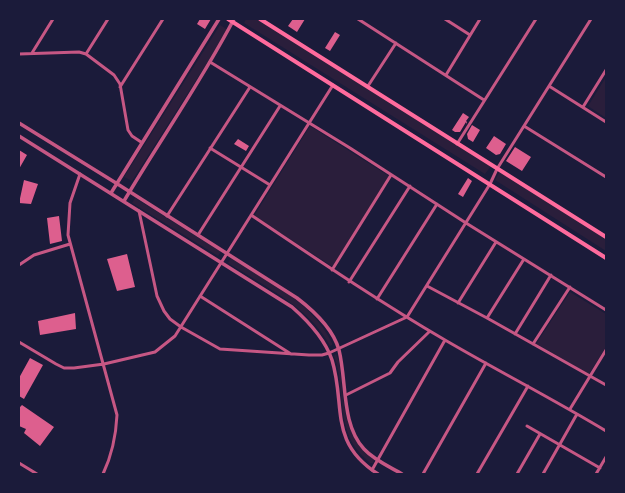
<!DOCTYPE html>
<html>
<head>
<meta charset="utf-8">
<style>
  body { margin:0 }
  #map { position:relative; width:625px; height:493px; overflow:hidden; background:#1b1b3a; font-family:Manrope,sans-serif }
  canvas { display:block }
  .frame { position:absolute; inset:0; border:20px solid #1b1b3a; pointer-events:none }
</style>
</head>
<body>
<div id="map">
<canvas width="625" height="493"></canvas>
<div class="frame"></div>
</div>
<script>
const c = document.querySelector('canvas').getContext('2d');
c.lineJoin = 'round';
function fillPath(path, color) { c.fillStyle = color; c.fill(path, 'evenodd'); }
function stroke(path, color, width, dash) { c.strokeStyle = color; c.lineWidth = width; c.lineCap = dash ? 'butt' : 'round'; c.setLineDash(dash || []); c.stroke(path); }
fillPath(new Path2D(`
  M246 19H256L491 166 485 174 244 23Z
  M220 25 228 30 132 181 124 177Z
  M606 77V118L588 106Z
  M310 126 389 176 333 267 254 216Z
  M499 173H501L606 239V251L495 180Z
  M135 198 220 251V253L218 256 132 203Z
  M231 258C268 282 312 301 332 343V345L330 346C311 308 262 285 228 263Z
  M570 292 606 314V347L589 374 536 344Z
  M336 354 339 361C345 400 340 433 374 460L373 463H370C364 457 357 451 353 444 343 427 342 406 340 386 339 376 338 366 334 356Z`), '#2a1e3b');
fillPath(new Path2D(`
  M200 19H211L205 29 197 24Z
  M293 19H305L297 32 288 26Z
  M335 32 340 35 330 51 325 48Z
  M463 113 469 117 466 121 467 122 466 124V122L460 132H455L452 130Z
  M472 125 480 130 473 142 468 139 467 134Z
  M494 136 506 144 500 154 496 155 486 148Z
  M238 139 249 146 246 151 234 144Z
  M515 147 531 157 522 171 506 161Z
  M19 150 27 155 19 169Z
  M468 178 472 181 463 197 458 194Z
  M24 180 38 184 31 204 19 203Z
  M59 216 62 241 50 244 47 218Z
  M127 254 135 287 117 291 107 259Z
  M75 313 76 329 40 335 38 321Z
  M30 358 43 365 24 399 19 396V378Z
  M22 405 54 427 40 446 24 433 26 429 19 426V408Z`), '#dd5f8e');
stroke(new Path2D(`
  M358 19 484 100
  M445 19 470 35
  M32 53 53 19
  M19 54 79 52 86 54 114 75 120 84 128 130 132 136 141 142
  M86 54 108 19
  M210 62 350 148 466 223 606 310
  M446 75 480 19
  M368 86 396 43
  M549 86 606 122
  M120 87 163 19
  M583 107 606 70
  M524 126 606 177
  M457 144 536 19
  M210 148 270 185
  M80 174 70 203 68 235 117 415C116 436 112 455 103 474
  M139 211 157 296 164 311 170 319 181 327 220 349 309 355H322L329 353 407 317 490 184 497 169 591 19
  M251 215C315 258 378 301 445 340 498 371 553 399 606 431
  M167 216 250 87
  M198 235 280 106
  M19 265 34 255 70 244
  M332 270 391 175
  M349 282 410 186
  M427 286 487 318 606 385
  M200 296 291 354
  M377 299 437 204
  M458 303 496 242
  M487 318 524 259
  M515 334 551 275
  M19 342 56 364 64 368H74L104 364 155 352 175 336 333 85
  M533 344 570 287
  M346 395 390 373 398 362 430 331
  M570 409 606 350
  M527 426 600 468
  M19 463 37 474
  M372 470 445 340
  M423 474 486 363
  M477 474 528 386
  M517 474 540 434
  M543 474 577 414
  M596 474 606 457`), '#c65784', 3);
stroke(new Path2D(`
  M19 123 116 183 297 298C314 311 333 328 339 350 347 382 341 424 364 449 374 460 390 467 402 474
  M19 136 292 307C308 321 325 339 332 360 346 406 328 442 378 474
  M111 193 219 19
  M124 201C160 140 201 82 234 19`), '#c65784', 3.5);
stroke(new Path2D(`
  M228 19 606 258
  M260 19 606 237`), '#ff6b9d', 4);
</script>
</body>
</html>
